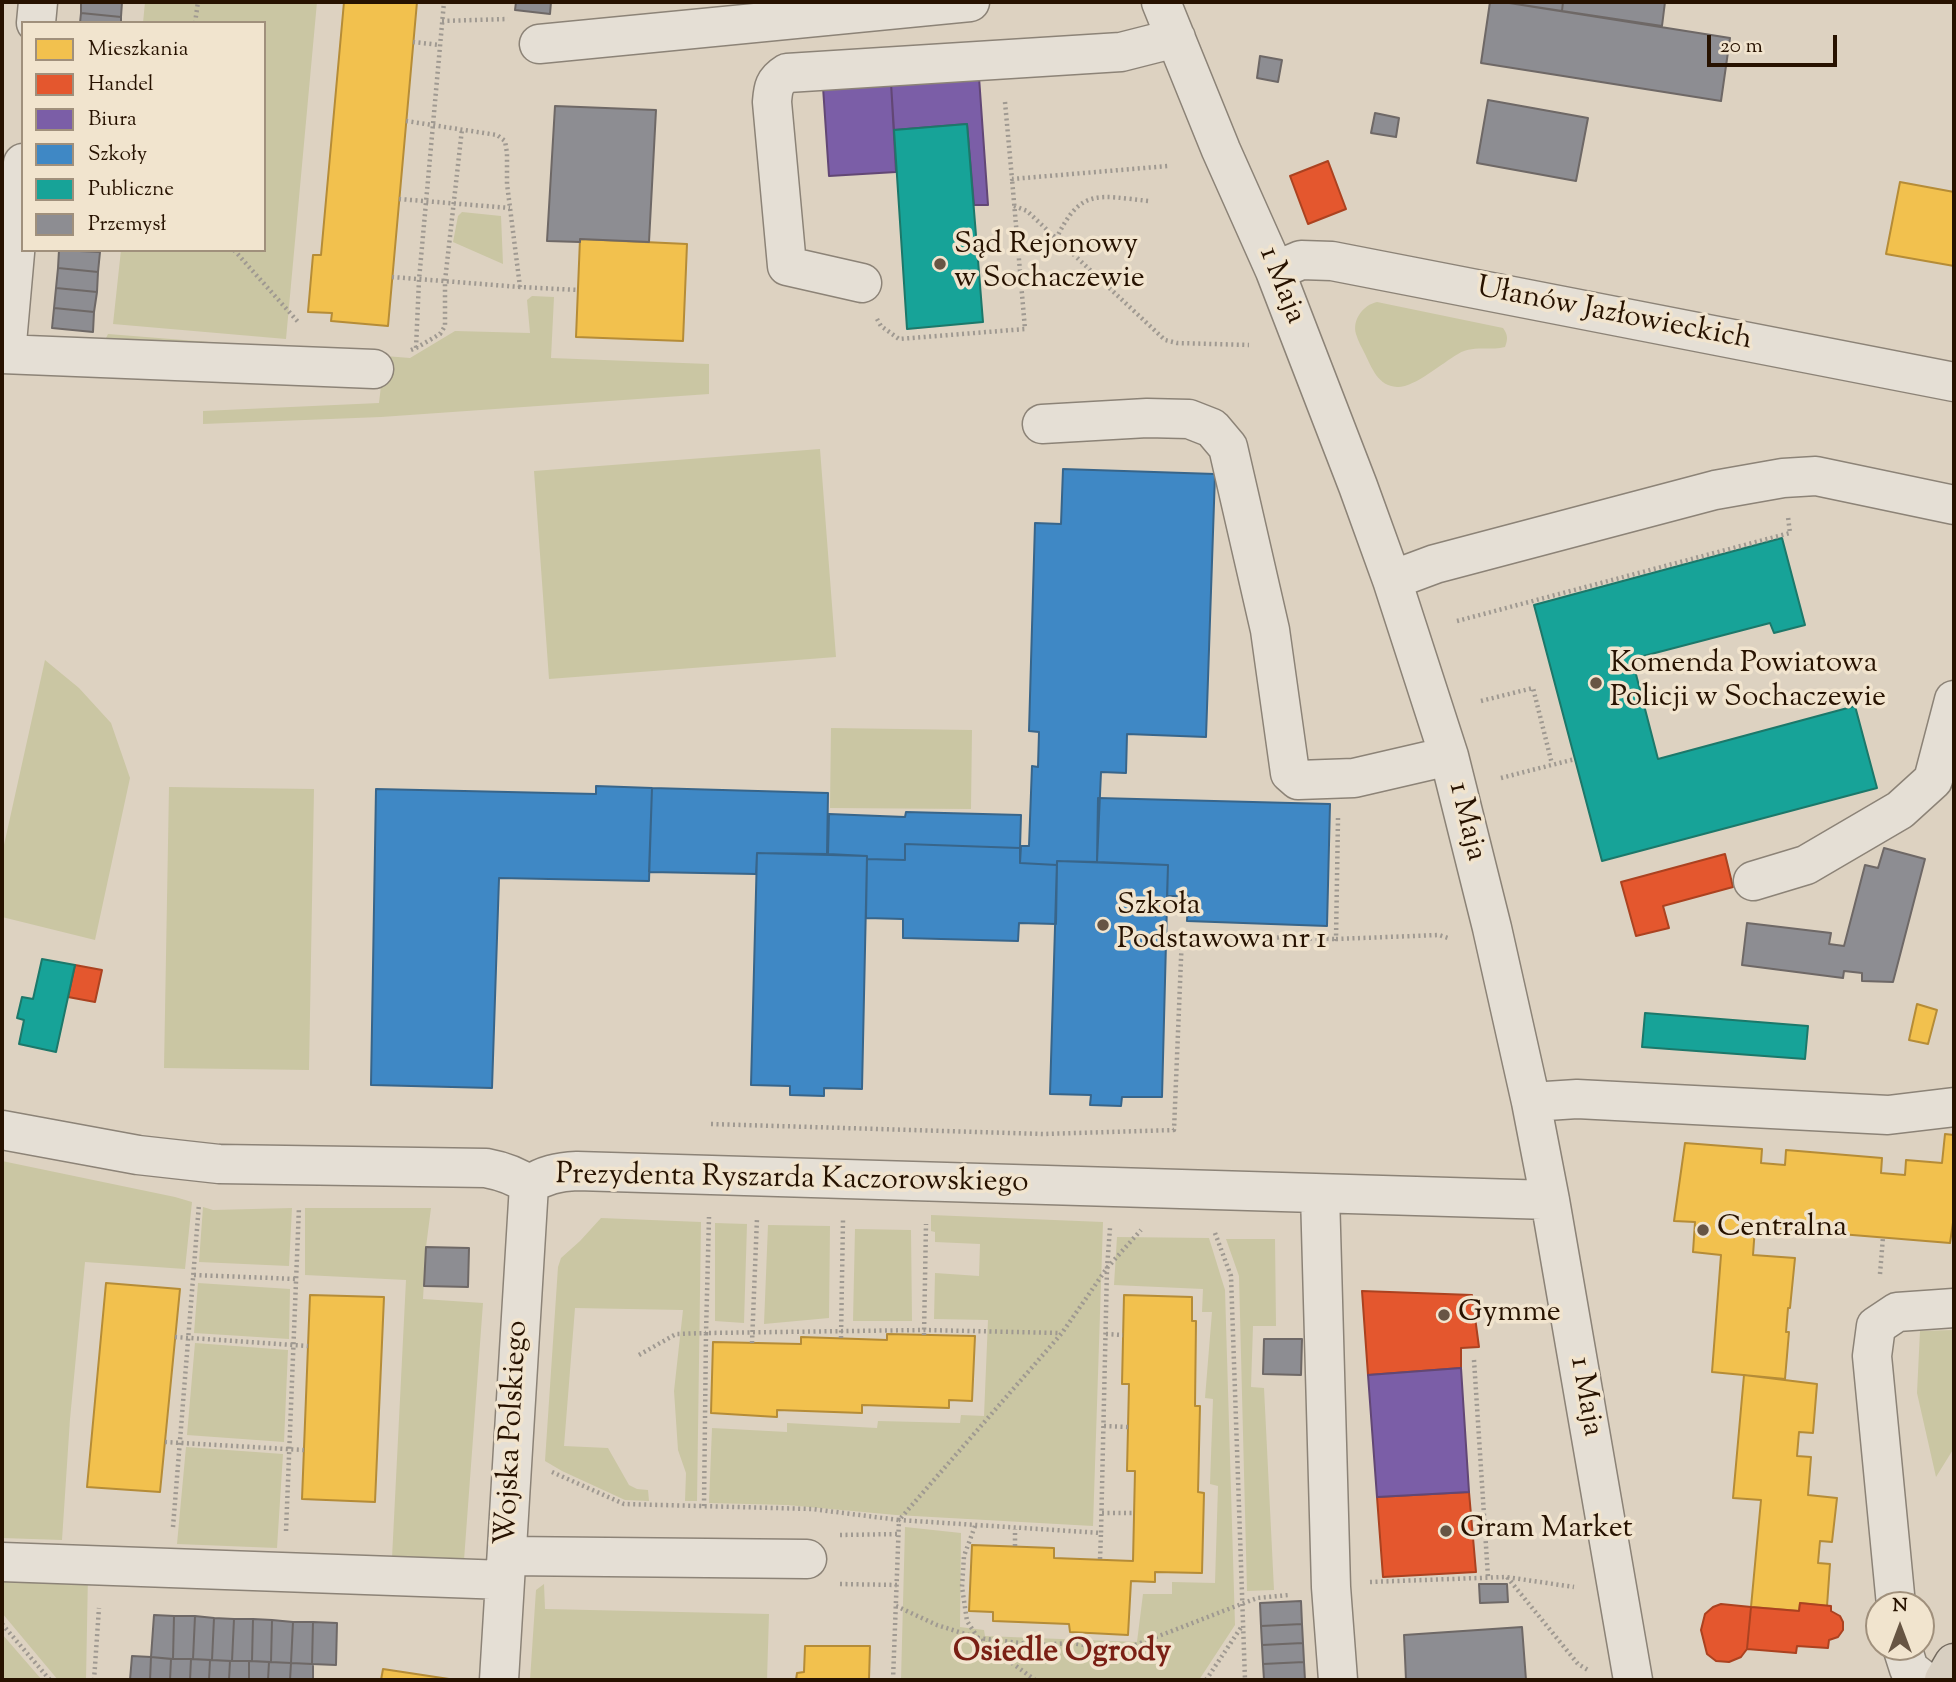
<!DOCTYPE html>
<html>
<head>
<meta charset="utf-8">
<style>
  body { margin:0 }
  #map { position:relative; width:1956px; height:1682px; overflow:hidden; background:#ddd2c1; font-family:"Sorts Mill Goudy",serif }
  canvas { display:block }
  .frame { position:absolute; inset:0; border:4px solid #271200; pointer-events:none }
  .legend { position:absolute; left:21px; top:21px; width:245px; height:231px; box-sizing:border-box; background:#f1e4ce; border:2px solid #a0907c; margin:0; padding:9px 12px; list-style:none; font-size:21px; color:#271200 }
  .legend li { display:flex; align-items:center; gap:14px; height:35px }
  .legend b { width:35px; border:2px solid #a0907c }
  .north { position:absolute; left:1865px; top:1591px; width:70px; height:70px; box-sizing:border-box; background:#f1e4ce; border:2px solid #a0907c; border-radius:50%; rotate:0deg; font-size:19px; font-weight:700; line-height:28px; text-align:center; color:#271200 }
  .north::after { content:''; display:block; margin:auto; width:24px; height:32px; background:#675544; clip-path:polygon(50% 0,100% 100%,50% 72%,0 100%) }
  .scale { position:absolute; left:1707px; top:35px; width:130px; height:32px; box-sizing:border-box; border:4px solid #271200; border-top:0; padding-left:9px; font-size:21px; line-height:24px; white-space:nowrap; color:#271200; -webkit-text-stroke:5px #f1e4ce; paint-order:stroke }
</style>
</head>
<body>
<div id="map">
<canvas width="1956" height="1682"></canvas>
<div class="frame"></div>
<ul class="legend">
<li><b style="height:19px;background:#f2c14e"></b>Mieszkania</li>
<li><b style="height:19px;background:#e4572e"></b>Handel</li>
<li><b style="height:19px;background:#7b5ea7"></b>Biura</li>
<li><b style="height:19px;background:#3f88c5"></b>Szkoły</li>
<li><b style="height:19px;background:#17a398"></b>Publiczne</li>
<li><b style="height:19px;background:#8d8d92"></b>Przemysł</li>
</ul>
<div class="north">N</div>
<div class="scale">20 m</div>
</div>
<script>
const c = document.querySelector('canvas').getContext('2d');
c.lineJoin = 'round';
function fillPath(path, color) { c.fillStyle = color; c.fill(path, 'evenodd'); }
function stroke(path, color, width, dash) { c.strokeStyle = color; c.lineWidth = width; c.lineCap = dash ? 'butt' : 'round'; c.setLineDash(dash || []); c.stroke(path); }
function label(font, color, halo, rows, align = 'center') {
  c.font = font + ' "Sorts Mill Goudy",serif'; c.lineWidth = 7; c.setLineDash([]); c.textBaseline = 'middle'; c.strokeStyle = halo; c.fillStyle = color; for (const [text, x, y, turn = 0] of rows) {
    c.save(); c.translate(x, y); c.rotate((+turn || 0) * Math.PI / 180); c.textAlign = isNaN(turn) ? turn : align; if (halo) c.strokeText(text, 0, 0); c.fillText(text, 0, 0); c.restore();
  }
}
fillPath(new Path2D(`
  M145 2H317L286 339 113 324 121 250H264V23H143Z
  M462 212 501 216 503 264 453 242 458 216Z
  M532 296 554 297 551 358 709 364V394L381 417 203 424V411L379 403 382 377 103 344 108 334 410 358 455 331 530 333 527 300Z
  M1377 302 1503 328C1508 335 1508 339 1505 347 1488 351 1473 345 1458 354 1442 363 1414 388 1397 387 1378 386 1372 368 1365 354 1362 348 1358 341 1356 334 1352 320 1363 305 1377 302Z
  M820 449 836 657 549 679 534 471Z
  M45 660 79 688 111 723 130 778 95 940 2 917V854Z
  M831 728 972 730 971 809 830 808Z
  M169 787 314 789 309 1070 164 1068Z
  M2 1161 175 1197 192 1202 185 1269 85 1262 70 1419 62 1540 2 1538Z
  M203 1207 213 1210 292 1208 289 1266 199 1262Z
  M305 1208H431L426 1247 423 1299 483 1303 464 1560 392 1558 406 1280 305 1275Z
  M931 1215 1103 1222 1093 1526 896 1515 787 1505 709 1503 712 1428 787 1432V1423L877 1428 878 1421 960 1423 961 1415 984 1416 988 1320 934 1319 935 1273 979 1276 980 1244 935 1242V1232L931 1231Z
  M601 1218 701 1222 697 1501H685L686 1473 678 1450 674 1391 683 1310 575 1308 564 1446 608 1448 629 1485 637 1489 648 1490 649 1501 625 1500 562 1471 545 1461 558 1267 561 1258 580 1241Z
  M715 1223 747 1224 744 1323 715 1321Z
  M768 1225 830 1226 829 1318 764 1324Z
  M855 1229 911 1230 912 1321H853Z
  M1117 1237 1209 1238 1225 1290 1235 1625 1199 1680H901L905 1527 961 1533 960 1627 984 1630 985 1636 1137 1642 1143 1594H1172V1582L1215 1583 1218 1486 1210 1484 1213 1399 1205 1398 1212 1312H1202L1203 1289 1114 1285Z
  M1226 1239H1275L1276 1326H1253L1251 1387 1264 1388 1274 1590 1247 1591 1239 1276Z
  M198 1283 290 1289 289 1339 194 1333Z
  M1954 1330V1448L1936 1477 1917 1393 1920 1331Z
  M195 1343 288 1350 284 1442 187 1435Z
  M186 1447 283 1454 277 1548 177 1544Z
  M2 1569 88 1574 86 1680H58L2 1613Z
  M544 1584 545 1609 769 1614 767 1680H530L536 1590Z
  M2 1634 42 1680H2Z`), '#cac6a3');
const homes = new Path2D(`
  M344 2H417L388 326 331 321 332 313 308 312 313 255H321Z
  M1900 182 1954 192V266L1886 254Z
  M580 239 687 244 683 341 576 337Z
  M1917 1004 1937 1010 1928 1044 1909 1040Z
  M1945 1134 1954 1135V1216L1950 1243 1755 1227 1753 1255 1795 1258 1790 1308H1788L1786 1332H1789L1785 1379 1712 1372 1721 1255 1693 1252 1695 1222 1674 1221 1685 1143 1762 1149 1761 1163 1785 1165 1786 1150 1882 1158 1881 1173 1905 1175 1906 1160 1942 1163Z
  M106 1283 180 1289 160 1492 87 1487Z
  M310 1295 384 1297 375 1502 302 1499Z
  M1124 1295 1192 1297V1321H1196L1195 1406H1200L1198 1492 1204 1493 1202 1573 1155 1572V1582L1131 1581 1128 1635 1070 1632 1069 1624 993 1621V1612L969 1611 972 1545 1054 1548V1558L1133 1561 1135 1471H1127L1129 1384H1122Z
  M887 1334 975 1336 972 1401 949 1400V1408L862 1405V1413L777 1410V1417L711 1413 713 1342 801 1344V1337L887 1340Z
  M1744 1375 1817 1384 1813 1433 1799 1432 1797 1456 1811 1457 1808 1495 1837 1498 1832 1542 1820 1541 1818 1563 1830 1564 1827 1606 1800 1603 1799 1611 1751 1607 1761 1500 1733 1498Z
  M805 1646H870L869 1680H796L797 1673 804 1672Z
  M383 1669 449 1679V1680H381Z`);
fillPath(homes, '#f2c14e');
stroke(homes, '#b58c37', 2);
const shops = new Path2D(`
  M1328 161 1346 209 1308 224 1290 176Z
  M1725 854 1733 887 1663 906 1669 928 1636 936 1621 882Z
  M75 965 102 970 95 1002 68 997Z
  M1362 1291 1472 1295 1479 1347 1461 1348V1368L1368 1375Z
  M1469 1492 1476 1572 1383 1577 1377 1497Z
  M1800 1603 1831 1606V1611L1840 1616 1843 1622V1630L1838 1637 1829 1640 1828 1648 1797 1646 1796 1653 1747 1649 1751 1607 1799 1611Z
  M1721 1604 1751 1607 1747 1649 1741 1657 1729 1662 1716 1661 1707 1654 1701 1630 1705 1614 1713 1607Z`);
fillPath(shops, '#e4572e');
stroke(shops, '#ab4220', 2);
const offices = new Path2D(`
  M979 77 988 205H974L967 124 894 130 891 83Z
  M891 83 896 172 829 176 823 87Z
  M1461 1368 1469 1492 1377 1497 1368 1375Z`);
fillPath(offices, '#7b5ea7');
stroke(offices, '#624775', 2);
const schools = new Path2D(`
  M1063 469 1215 474 1206 737 1127 734 1126 773 1101 772 1097 862 1057 861V865L1020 863 1021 846H1029L1032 766 1038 767 1039 732 1029 731 1035 523 1061 524Z
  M596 786 652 788 649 881 499 878 492 1088 371 1085 376 789 596 794Z
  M652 788 828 793 827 854 757 853 756 874 649 872Z
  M1098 798 1330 804 1327 926 1187 921 1188 896H1167L1168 865 1097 862Z
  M906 812 1021 815 1020 848 905 844V860L867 859V856L828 854 829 814 905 817Z
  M905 844 1020 848V863L1057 865 1056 924 1019 923 1018 941 903 938V919L866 918 867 859 905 860Z
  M757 853 867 856 862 1089 824 1088V1096L790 1095V1086L751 1085Z
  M1057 861 1168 865 1162 1097H1122L1121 1106 1090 1105 1091 1095 1050 1094Z`);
fillPath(schools, '#3f88c5');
stroke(schools, '#38658a', 2);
const public = new Path2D(`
  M967 124 983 322 907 329 894 130Z
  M1782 538 1805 625 1774 633 1770 623 1632 659 1658 759 1855 706 1877 788 1602 861 1534 605Z
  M42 959 75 965 56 1052 19 1044 24 1020 17 1018 22 997 33 999Z
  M1645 1013 1808 1026 1805 1059 1642 1047Z`);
fillPath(public, '#17a398');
stroke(public, '#1c786a', 2);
const industry = new Path2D(`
  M81 2H122L121 17 81 13Z
  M516 2H551L550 14 515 10Z
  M1490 2H1503L1730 38 1721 101 1481 63Z
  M1503 2H1563L1562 11Z
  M1563 2H1665L1662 26 1562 11Z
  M81 13 121 17V23H80Z
  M1260 56 1282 60 1278 82 1257 78Z
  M1488 100 1588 118 1576 181 1477 163Z
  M555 106 656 110 649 242 580 239V242L547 241Z
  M1375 113 1399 118 1396 137 1371 133Z
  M59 250 100 252 98 272 58 268Z
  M58 268 98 272 97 292 56 288Z
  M56 288 97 292 94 312 54 308Z
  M54 308 94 312 93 332 52 328Z
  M1884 848 1925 859 1893 982 1862 981V973L1844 971 1843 978 1742 965 1747 923 1831 933 1829 944 1844 946 1865 865 1878 868Z
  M426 1247 469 1248 468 1287 424 1286Z
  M1264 1339H1302L1301 1375 1263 1374Z
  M1479 1584H1507L1508 1602 1480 1603Z
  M1301 1601 1302 1624 1261 1626 1260 1603Z
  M154 1615 174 1616 173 1659 151 1657Z
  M174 1616H195L193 1659H173Z
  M195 1616 214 1618 212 1660 193 1659Z
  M214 1618 234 1619 232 1661 212 1660Z
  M234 1619H253L252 1661H232Z
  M253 1619 272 1620 271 1662 252 1661Z
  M272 1620 293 1622 291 1663 271 1662Z
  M293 1622H313L312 1664 291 1663Z
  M313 1622 337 1623 336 1665 312 1664Z
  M1302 1624 1303 1643 1262 1645 1261 1626Z
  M1522 1627 1526 1680H1406L1404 1635Z
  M1303 1643 1304 1662 1263 1664 1262 1645Z
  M132 1656 151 1657 150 1680H130Z
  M151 1657 171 1659 170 1680H150Z
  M171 1659H191L190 1680H170Z
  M191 1659 210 1660 209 1680H190Z
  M210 1660 230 1661 229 1680H209Z
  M230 1661H249V1680H229Z
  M249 1661 269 1662 268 1680H249Z
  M269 1662 291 1663 290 1680H268Z
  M1304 1662 1305 1680H1264L1263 1664Z
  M291 1663 313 1664V1680H290Z`);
fillPath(industry, '#8d8d92');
stroke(industry, '#6e6866', 2);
const minor = new Path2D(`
  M1161 2 1221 150 1275 271 1358 486 1392 580 1449 756 1492 928 1531 1102 1550 1200 1633 1680
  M36 23 38 2
  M539 44 970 2
  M1275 271 1301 260 1332 261 1954 382
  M862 283 787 266 772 102C773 88 774 81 787 73L1121 52 1176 38
  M2 354 374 369
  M6 354 23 163
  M1042 424 1147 418 1189 419 1212 428 1228 447 1270 630 1290 773 1298 780 1354 778 1449 756
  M1392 580 1435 564 1715 490 1783 478 1816 476 1954 505
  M1753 881 1806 865 1900 810 1933 780 1954 700
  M1531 1102 1577 1099 1888 1115 1954 1107
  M2 1130 138 1155 219 1164 486 1168C502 1171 515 1175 529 1185
  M529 1185C544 1175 558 1172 577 1171L1550 1200
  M1320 1194 1331 1587 1338 1680
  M507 1556 807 1559
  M2 1562 505 1580
  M1896 1605 1872 1356 1876 1326 1897 1312 1954 1308
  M1902 1647 1909 1669 1923 1680
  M499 1680 529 1185`);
const major = new Path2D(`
  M1944 1680 1954 1663`);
stroke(minor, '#8c8377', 41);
stroke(major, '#72695e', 41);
stroke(new Path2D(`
  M442 21 508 19
  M195 23 198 2
  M413 42 440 45
  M1005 102 1012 179 1168 166
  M406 121 497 135 505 141 507 153V184L520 287 578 290
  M399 199 510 208
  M1014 206 1027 211 1165 340 1177 343 1249 345
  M1056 239C1081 187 1098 196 1149 201
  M234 250 299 323
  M392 277 520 287
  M877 319 881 326 899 339 1025 329 1012 179
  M416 348 440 334 445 326V281L462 129
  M411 350 416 348 419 280 444 2
  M1457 621 1790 533 1788 517
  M1481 701 1533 688 1552 764
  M1501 778 1575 759
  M1338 818 1336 939 1439 935 1448 938
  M711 1124 1044 1134 1174 1130 1182 935 1336 939
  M1215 1233 1231 1276 1245 1680
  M1880 1274 1883 1237
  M194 1275 297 1279
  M1106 1334 1123 1335
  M924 1335 926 1224
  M175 1337 308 1346
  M841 1338 843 1220
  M752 1343 757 1218
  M639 1355 676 1334 706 1333 709 1217
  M1474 1360 1488 1577
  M1104 1426 1128 1427
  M165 1442 304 1450
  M552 1472 624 1504 812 1509 899 1520 1062 1333 1107 1268 1141 1230
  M704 1506 706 1333 924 1330 1061 1333
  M1102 1513H1134
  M975 1526 964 1556 962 1587 967 1621 978 1638 1035 1680
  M173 1527 199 1204
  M286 1531 299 1207
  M840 1535 899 1534
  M1015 1546V1529
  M1100 1559 1101 1533
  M1507 1577 1578 1664 1588 1670
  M1370 1582 1506 1577 1574 1587
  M840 1584 897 1585
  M896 1606 937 1625 978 1638 1036 1645 1072 1643 1120 1651 1257 1598 1289 1595
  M2 1624 50 1680
  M94 1680 99 1608
  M893 1680 899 1520 1101 1533 1107 1268 1110 1228
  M1206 1680 1242 1626`), '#9f9991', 4.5, [2, 3.5]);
stroke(minor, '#e5dfd5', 38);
stroke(major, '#d8cfc1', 38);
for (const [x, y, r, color] of [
  [940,264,7,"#675544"],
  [1596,683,7,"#675544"],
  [1103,925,7,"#675544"],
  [1703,1230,7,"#675544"],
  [1444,1315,7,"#675544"],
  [1446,1531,7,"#675544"]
]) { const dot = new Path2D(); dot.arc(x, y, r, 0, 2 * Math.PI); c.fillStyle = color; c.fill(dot); stroke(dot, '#f1e4ce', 2.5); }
label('30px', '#271200', '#f1e4ce', [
  ["Sąd Rejonowy",954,247],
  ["w Sochaczewie",954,281],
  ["Komenda Powiatowa",1610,666],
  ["Policji w Sochaczewie",1610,700],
  ["Szkoła",1117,908],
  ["Podstawowa nr 1",1117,942],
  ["Centralna",1717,1230],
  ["Gymme",1458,1315],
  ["Gram Market",1460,1531]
], 'left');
label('30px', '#271200', '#f1e4ce', [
  ["1 Maja",1280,286,68],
  ["Ułanów Jazłowieckich",1614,316,11],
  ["1 Maja",1465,822,76],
  ["Prezydenta Ryszarda Kaczorowskiego",792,1181,1],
  ["1 Maja",1584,1397,80],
  ["Wojska Polskiego",514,1433,-87]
]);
label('bold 32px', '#7a1f14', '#f1e4ce', [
  ["Osiedle Ogrody",1062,1655]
]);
</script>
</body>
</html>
